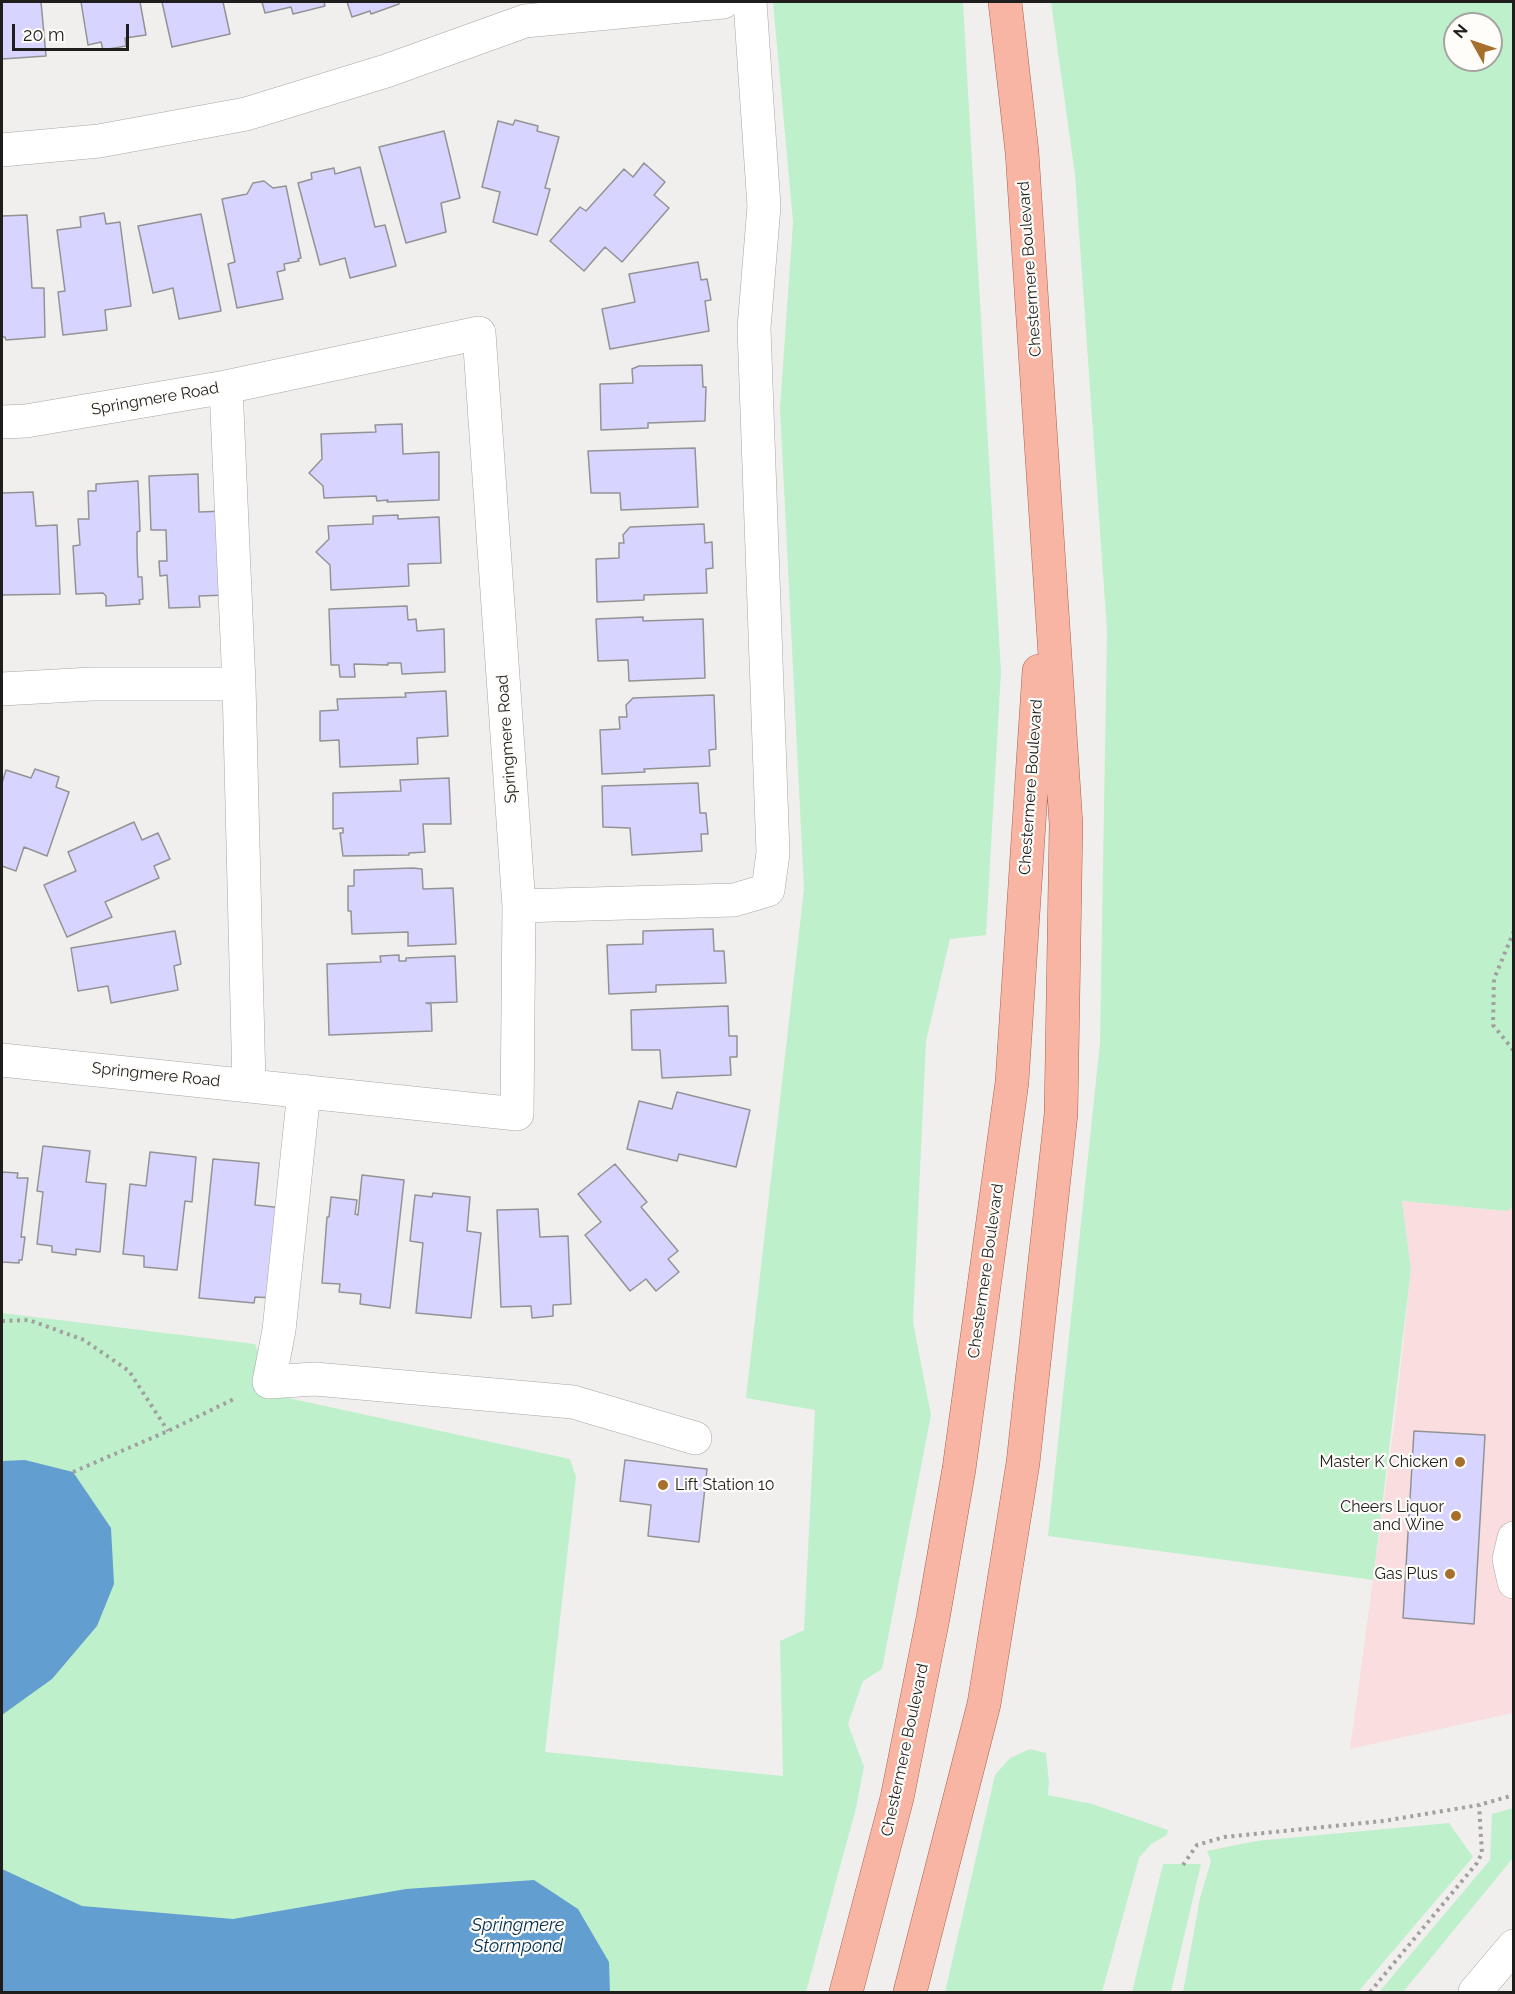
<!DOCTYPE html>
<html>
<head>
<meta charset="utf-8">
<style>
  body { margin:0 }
  #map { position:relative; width:1515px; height:1994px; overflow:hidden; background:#f1efed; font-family:Raleway,sans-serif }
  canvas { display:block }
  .frame { position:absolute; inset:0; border:3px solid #1f1e1d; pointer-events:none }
  .north { position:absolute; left:1443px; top:12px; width:60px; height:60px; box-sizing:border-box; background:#fffdfa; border:2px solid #a5a4a2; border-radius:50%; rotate:310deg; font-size:16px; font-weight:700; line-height:24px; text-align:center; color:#1f1e1d }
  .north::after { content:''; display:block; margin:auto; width:21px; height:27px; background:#a76f2c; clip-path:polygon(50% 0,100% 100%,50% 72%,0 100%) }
  .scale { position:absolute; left:12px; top:24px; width:117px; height:27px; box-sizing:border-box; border:3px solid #1f1e1d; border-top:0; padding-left:8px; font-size:18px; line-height:21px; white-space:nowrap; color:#1f1e1d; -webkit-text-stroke:4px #fffdfa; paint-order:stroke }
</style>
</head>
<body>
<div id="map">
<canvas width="1515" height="1994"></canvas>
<div class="frame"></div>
<div class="north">N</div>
<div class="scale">20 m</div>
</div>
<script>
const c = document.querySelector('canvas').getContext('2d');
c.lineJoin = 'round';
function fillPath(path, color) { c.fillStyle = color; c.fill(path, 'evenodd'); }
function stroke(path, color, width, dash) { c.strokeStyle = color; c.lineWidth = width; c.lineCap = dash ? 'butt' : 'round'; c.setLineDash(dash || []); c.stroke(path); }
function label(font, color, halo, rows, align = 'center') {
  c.font = font + ' Raleway,sans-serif'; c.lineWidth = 4.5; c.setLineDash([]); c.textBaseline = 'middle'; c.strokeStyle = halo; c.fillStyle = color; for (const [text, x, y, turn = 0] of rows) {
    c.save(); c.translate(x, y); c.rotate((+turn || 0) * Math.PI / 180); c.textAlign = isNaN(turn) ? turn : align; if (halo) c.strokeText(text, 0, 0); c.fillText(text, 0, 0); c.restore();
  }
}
fillPath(new Path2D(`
  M1402 1201 1507 1211 1513 1207V1713L1350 1749 1396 1410 1411 1270Z`), '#fadedf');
fillPath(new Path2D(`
  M773 2H963L1001 672 986 935 950 939 926 1041 913 1322 931 1415 882 1669 863 1681 848 1724 864 1767 856 1808 806 1992H2V1313L255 1344 269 1381 288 1398 570 1459 576 1477 545 1752 783 1776 780 1641 804 1630 815 1410 746 1398 804 889 780 408 793 222Z
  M1051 2H1513V1207L1507 1211 1402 1201 1411 1270 1373 1580 1048 1536 1100 1043 1107 631 1075 175ZM1455 24H1491V60H1455Z
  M1030 1749 1046 1753 1049 1782 1048 1795 1092 1804 1168 1830 1167 1835 1151 1844 1139 1858 1102 1992H945L995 1775 1010 1758Z
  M1513 1808V1858L1403 1992H1379L1490 1860 1492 1814Z
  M1449 1823 1473 1857 1358 1992H1183L1200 1898 1211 1861 1207 1851 1256 1841Z
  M1163 1864H1201L1171 1992H1132Z`), '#bff0cc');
fillPath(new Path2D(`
  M25 1460 73 1472 111 1528 114 1584 97 1626 52 1679 2 1715V1461Z
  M2 1869 82 1906 233 1919 406 1889 534 1880 578 1909 609 1962 610 1992H2Z`), '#629ed0');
const building = new Path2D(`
  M2 2H41L46 56 2 59Z
  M81 2H140L146 35 125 38 126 46 103 50 101 42 88 45Z
  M162 2H223L230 34 172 47Z
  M262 2H324L325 6 293 14 291 7 265 13Z
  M347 2H399V4L371 14 370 11 352 17Z
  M515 120 538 126 537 131 559 137 545 188 550 189 537 235 493 222 500 192 482 187 498 121 513 125Z
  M444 131 460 198 441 203 446 232 406 243 379 147Z
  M644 163 665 182 654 195 669 208 622 262 605 247 584 271 550 241 580 207 586 211 624 169 633 177Z
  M360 167 375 227 385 225 396 266 350 278 345 258 320 265 298 183 312 179 311 173 334 168 335 174Z
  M264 181 273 188 286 186 301 258 298 259 299 261 284 264 285 270 277 272 283 299 237 308 228 264 235 262 222 199 247 194 253 183Z
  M104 213 106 224 120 222 131 306 105 310 107 330 63 335 58 292 65 291 57 230 81 227 80 217Z
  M201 214 221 311 179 319 173 288 153 293 138 226Z
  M27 215 32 288H44L45 337 6 340 5 337H2V216Z
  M698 262 701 280 707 279 711 300 705 301 709 331 610 349 602 309 635 302 629 274Z
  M702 365 703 387H706L705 421 648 423V428L601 430 600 384 633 383 632 369 639 366Z
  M402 424 403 454 439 452V500L387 502 388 500 377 501 376 496 324 498 323 486 309 473 322 459 321 434 376 432 375 425Z
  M695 448 698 507 621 510 620 493H591L588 451Z
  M198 474 199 512 225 511 228 595 199 596 200 607 169 608 167 575 160 576 159 561H167L166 530H151L149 476Z
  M138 481 140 531 137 532V551L138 577H142L143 599 139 600 140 604 106 606V596L103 593 76 594 73 546 80 545 78 519H89L88 491H96V484Z
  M33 492 36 526 57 525 60 594 2 595V493Z
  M398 515V519L439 517 441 563 408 564 409 586 331 590 330 565 316 552 329 539 328 526 373 524V516Z
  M704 524 705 543 712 542 713 568 706 569 707 593 644 595V600L597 602 596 559 619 558V543H624L623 535 630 527Z
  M407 606 408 620 416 619 417 631 444 629 445 672 402 674 401 663H388V665L354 664 355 677H340L339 665H331L329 609Z
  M643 617V621L703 619 705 678 629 681 628 660 598 661 596 619Z
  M446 691 448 736 417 738 418 764 340 767 339 740 320 741V711L338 710 337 699 406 697 405 693Z
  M714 695 716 749 709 750 710 766 644 769 645 772 602 774 600 730 620 729 619 717H627L626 705 633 698Z
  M35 769 59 777 56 787 69 792 47 856 24 847 16 871 2 866V783L6 770 31 778Z
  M449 778 451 824H423L425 852 409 853V855L343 856 340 833H343V828L333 829V793L401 791 400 780Z
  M698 783 700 813H706L708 834H701L702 851 632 855 630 828 603 827 602 786Z
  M134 822 142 840 158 833 170 859 154 866 159 878 105 902 112 917 67 937 44 885 76 871 68 852Z
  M413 868 422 869 423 889 453 888 456 944 408 946V932L352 934 351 911H348V886H354V870Z
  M713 929 714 951H724L726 983 656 985V992L609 994 607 945 643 944V931Z
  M175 931 181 964 174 966 178 990 111 1003 108 986 78 991 71 948Z
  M399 955V961H406V958L455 956 457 1002 426 1003 431 1004 432 1031 329 1035 327 964 381 962 380 956Z
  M728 1006 729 1036H737V1057H730L731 1075 662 1078 660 1050H632L631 1010Z
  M677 1092 750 1110 736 1167 679 1154 677 1161 627 1149 639 1101 672 1109Z
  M43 1146 90 1151 86 1182 106 1184 100 1252 76 1249V1255L52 1252V1246L37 1244 43 1192 37 1191Z
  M150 1152 196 1157 192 1202 185 1201 177 1270 144 1267V1256L123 1254 130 1184 146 1186Z
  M213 1159 259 1163 255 1205 283 1208 273 1298 255 1297 254 1303 199 1298Z
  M615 1164 647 1202 641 1207 678 1251 668 1259 679 1272 656 1291 646 1279 630 1291 585 1235 601 1222 578 1194Z
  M2 1172 18 1173 17 1178H28L21 1237H25L22 1260H19V1263L2 1262Z
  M362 1175 404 1180 390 1308 360 1304 361 1294 339 1292 340 1284 322 1283 327 1217H329L331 1197 357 1200 355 1214 358 1215Z
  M433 1193 470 1197 467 1231 481 1233 471 1318 416 1313 423 1243 410 1241 415 1195 432 1197Z
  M538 1209 540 1237 568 1236 571 1304 553 1305V1316L532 1318 531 1306 501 1307 497 1210Z
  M1414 1431 1485 1435 1474 1624 1403 1618Z
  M625 1460 707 1469 699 1542 648 1536 651 1505 620 1501Z`);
fillPath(building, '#d7d4ff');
stroke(building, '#939396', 1.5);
const minor = new Path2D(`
  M2 150 99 141 246 114 386 71 525 21 723 2
  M226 387 239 684 249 1084
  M2 422 26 421 226 387 479 333 519 906 517 1114 2 1060
  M2 689 92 684H239
  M519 906 734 900 768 890 773 853 754 328 764 206 750 2
  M304 1091 279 1330 269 1382 315 1379 573 1402 695 1438
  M1514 1538 1509 1559 1514 1582
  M1475 1992 1514 1946`);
const major = new Path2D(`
  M846 1992 897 1798 933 1618 959 1469 1012 1082 1039 671
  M910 1992 984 1704 1023 1463 1061 1114 1066 824 1022 152 1005 2`);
stroke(minor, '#a8a6a4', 34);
stroke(major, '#a9604e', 34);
stroke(new Path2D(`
  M1514 931 1494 979 1493 1025 1514 1051
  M2 1321 29 1320 84 1340 129 1371 168 1431
  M73 1472 168 1431 236 1398
  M1183 1865 1197 1845 1224 1837 1384 1821 1479 1805 1514 1795
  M1370 1992 1477 1863 1482 1853 1479 1805`), '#a2a09f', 4, [3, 4.5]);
stroke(minor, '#fff', 33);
stroke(major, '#f8b5a4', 33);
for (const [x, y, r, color] of [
  [1460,1462,6,"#a76f2c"],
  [663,1485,6,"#a76f2c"],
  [1456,1516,6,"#a76f2c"],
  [1450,1574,6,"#a76f2c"]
]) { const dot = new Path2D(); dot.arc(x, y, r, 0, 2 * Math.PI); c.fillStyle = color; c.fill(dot); stroke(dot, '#fffdfa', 2); }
label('16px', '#1f1e1d', '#fffdfa', [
  ["Chestermere Boulevard",1030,269,-94],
  ["Springmere Road",155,399,-10],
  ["Springmere Road",507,739,-94],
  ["Chestermere Boulevard",1031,787,-86],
  ["Springmere Road",156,1075,6],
  ["Chestermere Boulevard",986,1271,-82],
  ["Chestermere Boulevard",905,1750,-78]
]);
label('16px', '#1f1e1d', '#fffdfa', [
  ["Master K Chicken",1448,1462],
  ["Lift Station 10",675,1485,"left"],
  ["Cheers Liquor",1444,1507],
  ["and Wine",1444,1525],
  ["Gas Plus",1438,1574]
], 'right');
label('italic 18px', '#002f50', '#fffdfa', [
  ["Springmere",518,1926],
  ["Stormpond",518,1947]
]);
</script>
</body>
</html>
